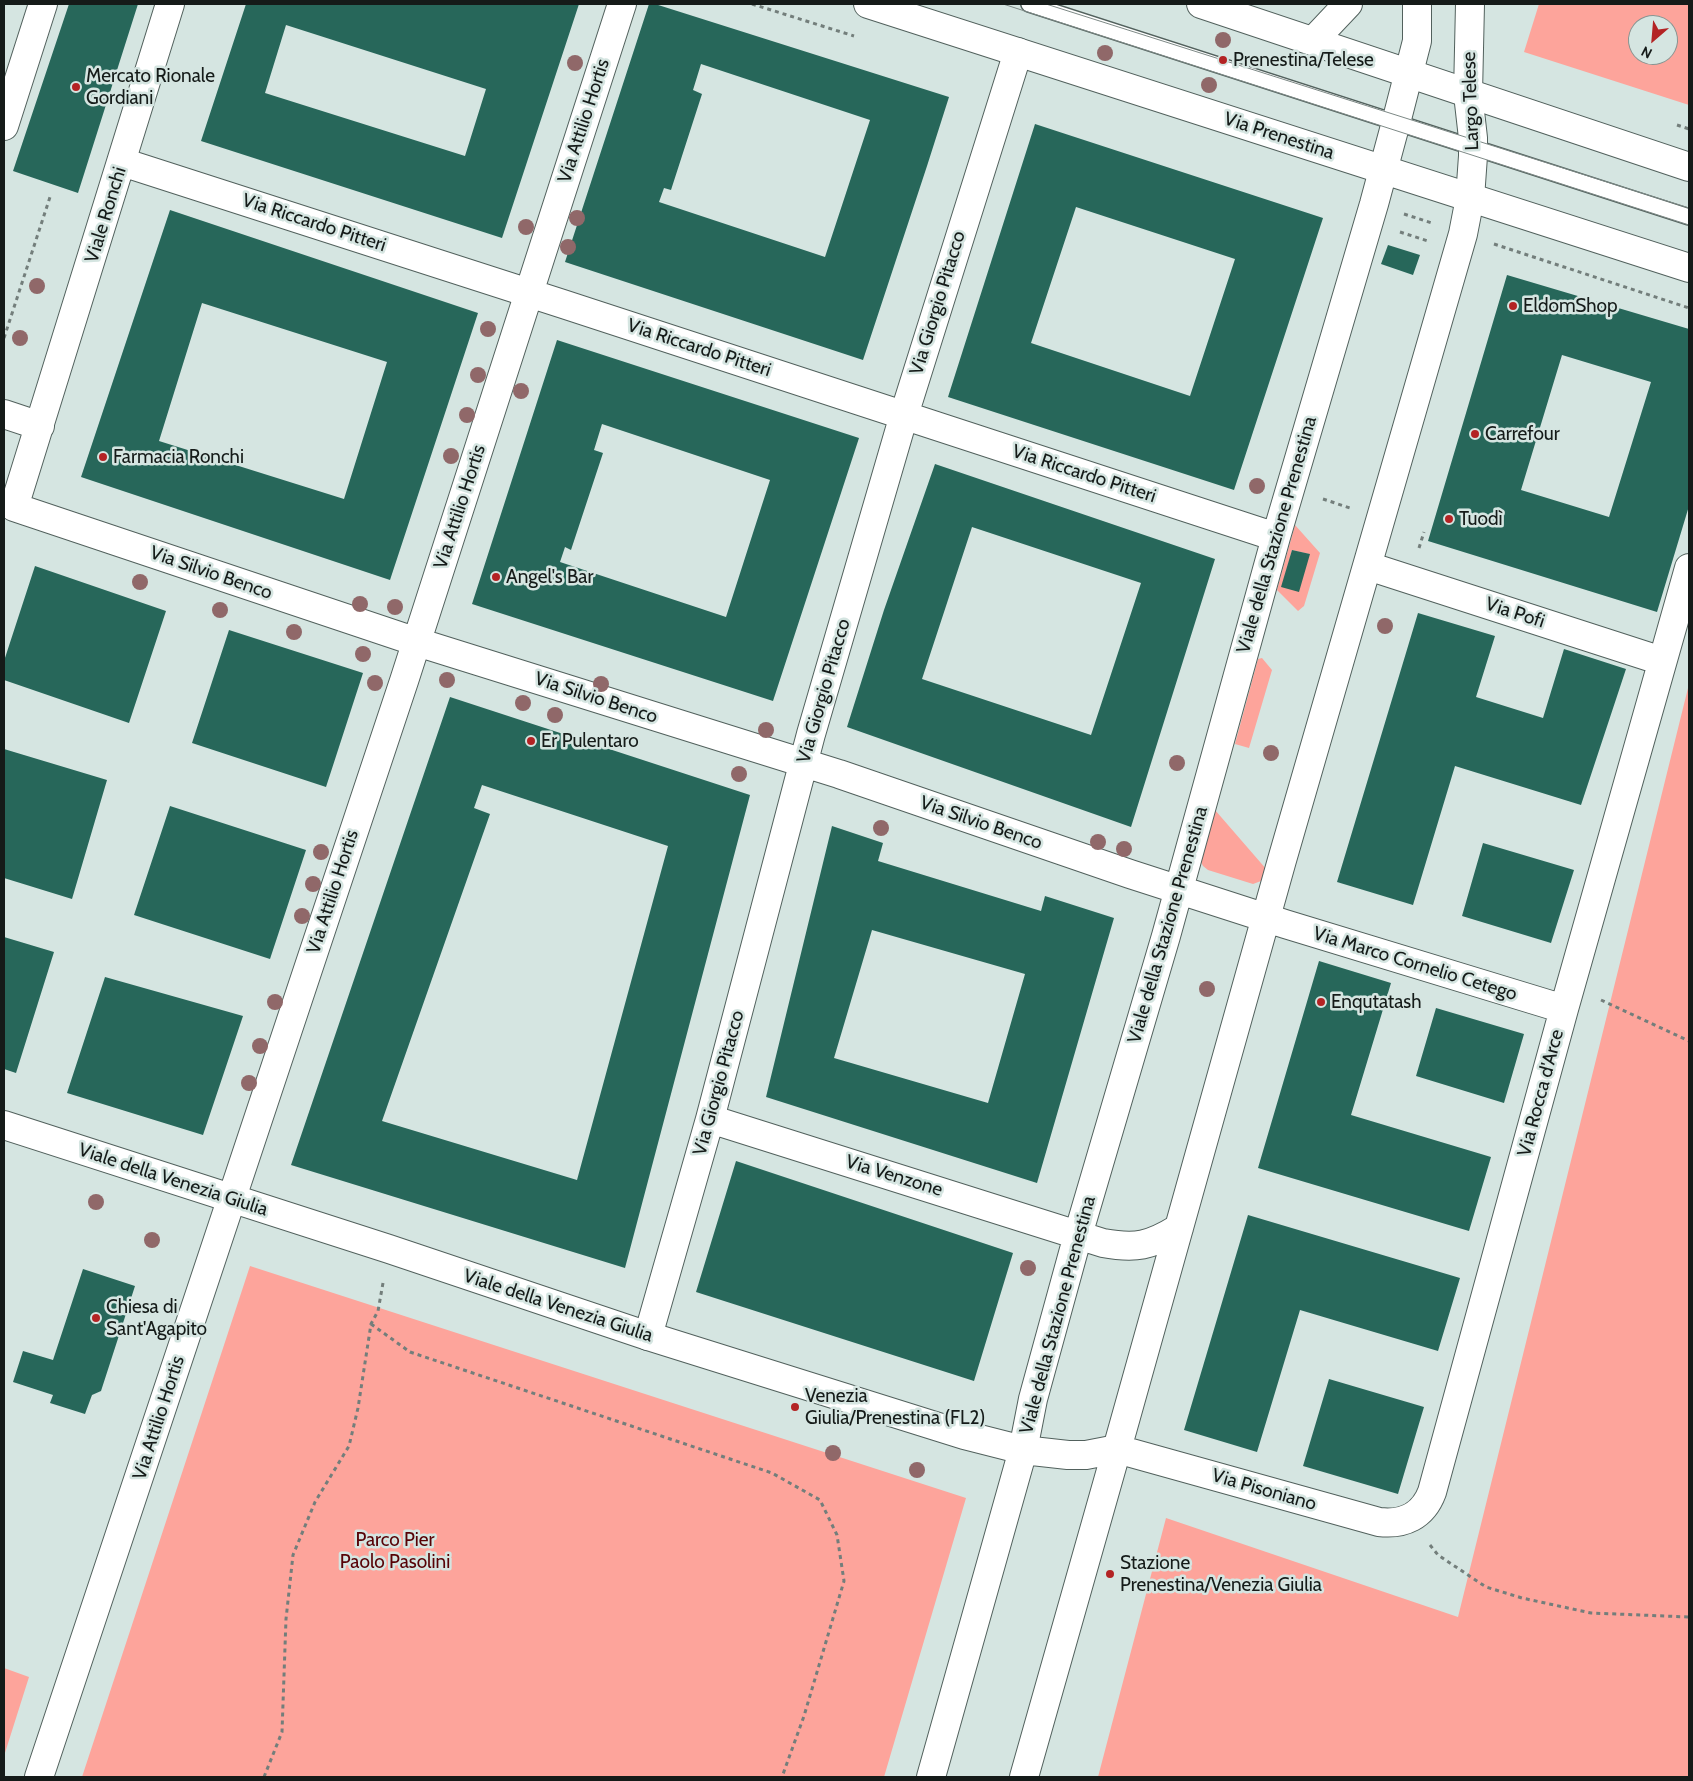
<!DOCTYPE html>
<html>
<head>
<meta charset="utf-8">
<style>
  body { margin:0 }
  #map { position:relative; width:1693px; height:1781px; overflow:hidden; background:#d5e5e1; font-family:Cabin,sans-serif }
  canvas { display:block }
  .frame { position:absolute; inset:0; border:5px solid #151b19; pointer-events:none }
  .north { position:absolute; left:1628px; top:15px; width:50px; height:50px; box-sizing:border-box; background:#d5e5e1; border:1px solid #889491; border-radius:50%; rotate:207deg; font-size:14px; font-weight:700; line-height:20px; text-align:center; color:#151b19 }
  .north::after { content:''; display:block; margin:auto; width:18px; height:22px; background:#b32324; clip-path:polygon(50% 0,100% 100%,50% 72%,0 100%) }
</style>
</head>
<body>
<div id="map">
<canvas width="1693" height="1781"></canvas>
<div class="frame"></div>
<div class="north">N</div>
</div>
<script>
const c = document.querySelector('canvas').getContext('2d');
c.lineJoin = 'round';
function fillPath(path, color) { c.fillStyle = color; c.fill(path, 'evenodd'); }
function stroke(path, color, width, dash) { c.strokeStyle = color; c.lineWidth = width; c.lineCap = dash ? 'butt' : 'round'; c.setLineDash(dash || []); c.stroke(path); }
function label(font, color, halo, rows, align = 'center') {
  c.font = font + ' Cabin,sans-serif'; c.lineWidth = 5; c.setLineDash([]); c.textBaseline = 'middle'; c.strokeStyle = halo; c.fillStyle = color; for (const [text, x, y, turn = 0] of rows) {
    c.save(); c.translate(x, y); c.rotate((+turn || 0) * Math.PI / 180); c.textAlign = isNaN(turn) ? turn : align; if (halo) c.strokeText(text, 0, 0); c.fillText(text, 0, 0); c.restore();
  }
}
fillPath(new Path2D(`
  M1539 4H1689V105L1524 52ZM1638 25H1668V55H1638Z
  M1295 525 1320 553 1304 606 1298 611 1277 590ZM1292 550 1309 554 1282 587Z
  M1262 658 1272 670 1249 748 1235 744 1258 659Z
  M1689 684V1777H1098L1166 1518 1458 1617Z
  M1215 810 1267 870 1261 881 1253 884 1208 870 1203 866 1201 862Z
  M250 1266 966 1498 884 1777H82Z
  M4 1668 29 1677 4 1756Z`), '#fda49b');
fillPath(new Path2D(`
  M69 4H138L78 193 13 171Z
  M246 4H579L502 238 201 141ZM286 25 486 89 465 156 265 93Z
  M649 4H655L949 97 927 166 863 360 565 262ZM701 64 870 120 825 257 659 202 664 188 671 190 702 94 693 90Z
  M1035 124 1323 218 1234 490 948 397ZM1076 207 1235 259 1190 396 1031 343Z
  M170 210 478 313 390 580 81 477ZM202 303 387 362 344 499 159 441Z
  M1388 245 1420 255 1413 275 1381 264Z
  M1507 275 1689 329V506L1657 612 1428 541ZM1562 355 1651 382 1609 517 1521 490Z
  M557 340 859 438 773 701 472 604ZM602 424 770 480 726 617 560 562 565 547 571 550 603 453 594 450Z
  M935 464 1215 559 1131 827 847 727 884 610ZM972 527 1141 583 1091 735 922 679Z
  M1292 550 1310 554 1299 592 1281 587Z
  M35 566 166 611 129 723 4 680V661Z
  M1418 613 1495 636 1476 697 1543 718 1564 649 1626 669 1581 805 1455 766 1413 905 1337 882Z
  M229 630 363 673 326 787 192 743Z
  M450 697 750 795 625 1268 291 1165ZM482 785 668 846 577 1180 382 1121 490 814 474 808Z
  M4 749 107 780 72 899 4 878Z
  M170 806 306 850 270 959 134 915Z
  M832 826 883 843 878 861 1041 911 1045 896 1114 918 1037 1183 766 1097ZM872 930 1025 974 988 1103 834 1058Z
  M1483 843 1574 870 1551 943 1462 916Z
  M4 937 54 952 16 1073 4 1069Z
  M1319 961 1391 983 1351 1115 1491 1157 1469 1231 1258 1168Z
  M105 977 243 1016 203 1135 67 1093Z
  M1436 1008 1524 1034 1504 1103 1416 1076Z
  M736 1161 1013 1253 974 1381 696 1292Z
  M1248 1215 1460 1278 1438 1351 1300 1310 1257 1452 1184 1430Z
  M83 1269 135 1286 101 1391 92 1395 85 1414 50 1403 53 1395 13 1382 23 1351 53 1360Z
  M1329 1379 1424 1407 1398 1494 1303 1466Z`), '#27675a');
const service = new Path2D(`
  M1029 4 1689 217`);
const minor = new Path2D(`
  M170 4 14 507 417 642 839 774 1130 874 1285 924 1564 1009
  M1470 4 1468 94 1473 138V156L1470 198 1463 234 1282 860 1117 1449 1379 1522C1404 1525 1423 1516 1432 1492L1564 1009 1689 568
  M1313 41 1348 4
  M4 126 43 4
  M122 162 563 304 1276 537
  M4 414 40 426
  M1368 566 1662 661
  M710 1119 1103 1243C1136 1249 1150 1246 1179 1228
  M648 1336 710 1119 811 734 904 415 1018 52
  M1023 1450 1033 1399 1078 1235 1166 936 1276 537 1374 204 1398 115 1417 41V4
  M39 1777 404 681 622 4`);
const tertiary = new Path2D(`
  M4 1125 389 1249 648 1336 964 1435 1023 1450 1068 1455H1086L1117 1449 1024 1777
  M931 1777 1023 1450`);
const secondary = new Path2D(`
  M868 4 1689 268
  M1201 4 1689 167`);
stroke(service, '#52615d', 18);
stroke(minor, '#52615d', 30);
stroke(tertiary, '#52615d', 30);
stroke(secondary, '#52615d', 30);
stroke(new Path2D(`
  M752 4 854 36
  M1677 125 1689 129
  M1404 214 1432 223
  M1400 232 1428 241
  M1494 244 1689 308
  M4 338 51 194
  M1323 499 1350 508
  M1419 548 1424 532
  M1601 1000 1689 1041
  M371 1324 410 1352 772 1473 820 1500 837 1535 844 1581 804 1716 782 1777
  M1430 1545 1438 1555 1486 1587 1522 1598 1591 1613 1689 1617
  M264 1777 282 1732 286 1619 293 1555 315 1502 349 1446 358 1408 371 1324 378 1311 383 1283`), '#737e7b', 3, [4, 4]);
stroke(service, '#fff', 15);
stroke(minor, '#fff', 28);
stroke(tertiary, '#fff', 28);
stroke(secondary, '#fff', 28);
stroke(new Path2D(`
  M1003 4 1689 225
  M1046 4 1689 208`), '#7d8986', 1);
c.fillStyle = '#906869';
for (const [x, y] of [
  [1223,40],
  [1105,53],
  [575,63],
  [1209,85],
  [577,218],
  [526,227],
  [568,247],
  [37,286],
  [488,329],
  [20,338],
  [478,375],
  [521,391],
  [467,415],
  [451,456],
  [1257,486],
  [140,582],
  [360,604],
  [395,607],
  [220,610],
  [1385,626],
  [294,632],
  [363,654],
  [447,680],
  [375,683],
  [601,684],
  [523,703],
  [555,715],
  [766,730],
  [1271,753],
  [1177,763],
  [739,774],
  [881,828],
  [1098,842],
  [1124,849],
  [321,852],
  [313,884],
  [302,916],
  [1207,989],
  [275,1002],
  [260,1046],
  [249,1083],
  [96,1202],
  [152,1240],
  [1028,1268],
  [833,1453],
  [917,1470]
]) { c.beginPath(); c.arc(x, y, 8, 0, 2 * Math.PI); c.fill(); }
for (const [x, y, r, color] of [
  [1223,60,5,"#b32324"],
  [76,87,5,"#b32324"],
  [1513,306,5,"#b32324"],
  [1475,434,5,"#b32324"],
  [103,457,5,"#b32324"],
  [1449,519,5,"#b32324"],
  [496,577,5,"#b32324"],
  [531,741,5,"#b32324"],
  [1321,1002,5,"#b32324"],
  [96,1318,5,"#b32324"],
  [795,1407,5,"#b32324"],
  [1110,1574,5,"#b32324"]
]) { const dot = new Path2D(); dot.arc(x, y, r, 0, 2 * Math.PI); c.fillStyle = color; c.fill(dot); stroke(dot, '#d5e5e1', 2); }
label('19px', '#151b19', '#d5e5e1', [
  ["Prenestina/Telese",1233,60],
  ["Mercato Rionale",86,76],
  ["Gordiani",86,98],
  ["EldomShop",1523,306],
  ["Carrefour",1485,434],
  ["Farmacia Ronchi",113,457],
  ["Tuodì",1459,519],
  ["Angel's Bar",506,577],
  ["Er Pulentaro",541,741],
  ["Enqutatash",1331,1002],
  ["Chiesa di",106,1307],
  ["Sant'Agapito",106,1329],
  ["Venezia",805,1396],
  ["Giulia/Prenestina (FL2)",805,1418],
  ["Stazione",1120,1563],
  ["Prenestina/Venezia Giulia",1120,1585]
], 'left');
label('19px', '#151b19', '#d5e5e1', [
  ["Largo Telese",1471,101,-92],
  ["Via Attilio Hortis",584,121,-72],
  ["Via Prenestina",1279,136,18],
  ["Viale Ronchi",106,215,-73],
  ["Via Riccardo Pitteri",314,223,18],
  ["Via Giorgio Pitacco",938,303,-73],
  ["Via Riccardo Pitteri",699,348,18],
  ["Via Riccardo Pitteri",1084,474,18],
  ["Via Attilio Hortis",460,507,-72],
  ["Viale della Stazione Prenestina",1277,535,-74],
  ["Via Silvio Benco",211,573,19],
  ["Via Pofi",1515,613,18],
  ["Via Giorgio Pitacco",824,691,-74],
  ["Via Silvio Benco",596,698,18],
  ["Via Silvio Benco",981,823,19],
  ["Via Attilio Hortis",333,892,-72],
  ["Viale della Stazione Prenestina",1168,925,-74],
  ["Via Marco Cornelio Cetego",1415,964,17],
  ["Via Giorgio Pitacco",719,1083,-75],
  ["Via Rocca d'Arce",1541,1093,-75],
  ["Via Venzone",894,1176,17],
  ["Viale della Venezia Giulia",173,1180,18],
  ["Viale della Venezia Giulia",558,1306,18],
  ["Viale della Stazione Prenestina",1058,1315,-75],
  ["Via Attilio Hortis",159,1418,-72],
  ["Via Pisoniano",1264,1490,16]
]);
label('19px', '#570206', '#d5e5e1', [
  ["Parco Pier",395,1540],
  ["Paolo Pasolini",395,1562]
]);
</script>
</body>
</html>
